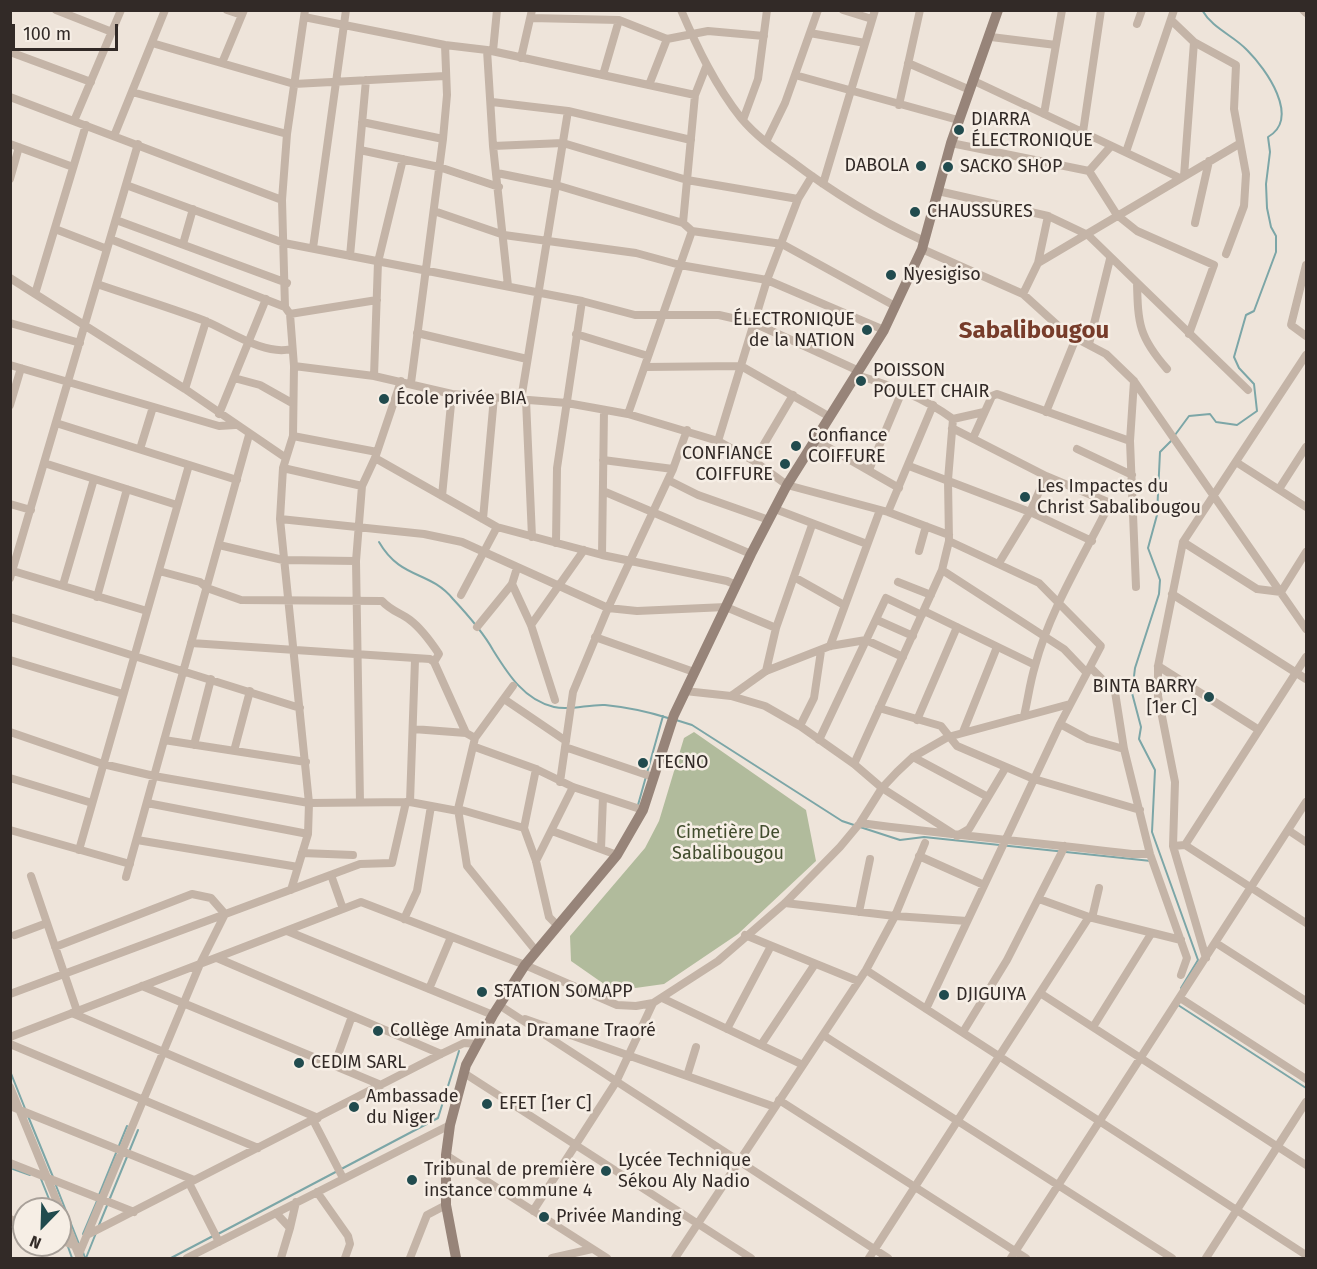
<!DOCTYPE html>
<html>
<head>
<meta charset="utf-8">
<style>
  body { margin:0 }
  #map { position:relative; width:1317px; height:1269px; overflow:hidden; background:#eee4da; font-family:"Fira Sans",sans-serif }
  canvas { display:block }
  .frame { position:absolute; inset:0; border:12px solid #322a27; pointer-events:none }
  .north { position:absolute; left:12px; top:1197px; width:60px; height:60px; box-sizing:border-box; background:#f6eee5; border:2px solid #a8a099; border-radius:50%; rotate:203deg; font-size:16px; font-weight:700; line-height:24px; text-align:center; color:#322a27 }
  .north::after { content:''; display:block; margin:auto; width:21px; height:27px; background:#214b4e; clip-path:polygon(50% 0,100% 100%,50% 72%,0 100%) }
  .scale { position:absolute; left:12px; top:24px; width:106px; height:27px; box-sizing:border-box; border:3px solid #322a27; border-top:0; padding-left:8px; font-size:18px; line-height:21px; white-space:nowrap; color:#322a27; -webkit-text-stroke:4px #f6eee5; paint-order:stroke }
</style>
</head>
<body>
<div id="map">
<canvas width="1317" height="1269"></canvas>
<div class="frame"></div>
<div class="north">N</div>
<div class="scale">100 m</div>
</div>
<script>
const c = document.querySelector('canvas').getContext('2d');
c.lineJoin = 'round';
function fillPath(path, color) { c.fillStyle = color; c.fill(path, 'evenodd'); }
function stroke(path, color, width, dash) { c.strokeStyle = color; c.lineWidth = width; c.lineCap = dash ? 'butt' : 'round'; c.setLineDash(dash || []); c.stroke(path); }
function label(font, color, halo, rows, align = 'center') {
  c.font = font + ' "Fira Sans",sans-serif'; c.lineWidth = 5; c.setLineDash([]); c.textBaseline = 'middle'; c.strokeStyle = halo; c.fillStyle = color; for (const [text, x, y, turn = 0] of rows) {
    c.save(); c.translate(x, y); c.rotate((+turn || 0) * Math.PI / 180); c.textAlign = isNaN(turn) ? turn : align; if (halo) c.strokeText(text, 0, 0); c.fillText(text, 0, 0); c.restore();
  }
}
fillPath(new Path2D(`
  M694 732 806 810 816 861 738 934 664 984 614 991 571 961 570 936 645 848 659 821 684 738Z`), '#b1bb9c');
stroke(new Path2D(`
  M1175 435 1189 416 1210 414 1216 422 1237 425 1257 411 1254 384 1239 368 1234 357 1246 315 1254 311 1276 252V236L1271 227 1267 208 1266 184 1270 152 1268 137C1301 118 1266 69 1247 50 1233 35 1213 29 1202 10
  M1172 440 1160 452 1157 515 1148 548 1160 580 1159 594 1135 668 1132 693 1141 727 1139 739 1155 770 1152 832 1198 960 1181 988
  M379 542C401 580 429 570 453 599 467 614 483 632 493 650 508 674 524 700 554 707 570 711 589 704 605 705 625 707 649 712 668 718
  M676 720 692 725 842 821 854 825
  M638 805 663 716
  M860 827 900 840 924 837 1151 861
  M1178 1005 1306 1088
  M10 1071 26 1111
  M28 1116 53 1177
  M13 1169 30 1175
  M41 1179 53 1209
  M55 1183 79 1244
  M99 1195 127 1126
  M60 1225 65 1239
  M99 1225 138 1130
  M83 1234 97 1201
  M218 1234 438 1118 459 1051
  M67 1244 72 1258
  M83 1252 85 1258
  M86 1258 96 1233
  M171 1258 213 1236`), '#7ca6a7', 2);
stroke(new Path2D(`
  M56 10 112 32
  M227 10 242 15
  M681 10C698 49 715 85 741 118 755 135 773 148 790 160 832 192 876 219 924 241
  M843 10 872 19
  M1303 10 1306 13
  M304 17 445 45 487 50 695 95
  M531 18 619 20 667 39 708 31 764 36
  M1171 20 1194 42 1236 65 1234 109 1246 174 1244 206 1226 254
  M1137 24 1142 10
  M810 33 865 43
  M991 37 1056 45
  M152 43 294 84 445 76
  M487 50 493 146 508 286
  M493 51 497 10
  M10 52 91 82
  M521 58 532 10
  M222 63 244 10
  M908 63 970 90
  M603 75 619 20
  M795 75 958 120
  M974 81 1180 178
  M649 85 667 39
  M132 92 287 134
  M10 97 282 200
  M492 102 568 111 691 140
  M899 105 920 10
  M1044 114 1062 10
  M743 120 758 79 767 10
  M74 121 121 10
  M362 122 443 139
  M1083 132 1101 10
  M114 136 165 10
  M766 142 785 103 818 10
  M951 143 1089 171 1117 215 1137 231 1214 265 1189 334
  M10 144 73 167
  M493 146 563 143 687 180 798 199
  M360 150 439 167 499 187
  M1126 152 1174 10
  M1089 171 1111 146
  M497 173 556 185 683 223 692 231 782 244 895 306
  M1184 176 1194 42
  M10 179 19 147
  M823 184 875 10
  M126 185 284 243 582 301 635 315H719L754 323 859 371
  M938 191 1048 216 1088 235 1248 390
  M434 211 504 235 636 253 680 265 767 280 884 330
  M116 220 287 283
  M683 223 695 95 706 67
  M1195 223 1209 161
  M55 229 107 249
  M110 239 285 307
  M183 244 193 209
  M313 248 346 10
  M922 249 1023 294 1066 333 1106 354 1134 381 1306 629
  M350 256 366 80
  M1038 263 1048 216
  M1306 265 1291 325 1306 336
  M10 278 185 389 286 458
  M1137 283C1138 324 1139 337 1167 369
  M97 284C132 296 168 307 203 320 228 330 264 356 291 349
  M35 294 86 125
  M1023 294 1038 263 1239 144
  M290 314 377 300
  M10 323 80 343
  M417 333 527 359
  M576 334 648 356
  M1089 344 1110 259
  M10 365 219 426 235 425
  M294 366 374 376 452 394 567 403 628 414 718 441 754 461 787 485 888 512 949 535
  M645 367 741 366 830 417
  M857 375C892 386 923 397 953 419L984 412
  M374 376 378 262 403 159
  M234 378 260 385 292 403
  M411 383 443 139 447 95 445 45
  M185 389 206 321
  M521 400 568 111
  M526 400 532 537
  M10 405 21 368
  M1046 412 1076 338
  M219 414 266 299
  M628 414 692 231
  M56 423 237 480
  M952 428 1046 476 1134 513
  M293 436 377 452
  M973 438 992 396 997 394 1130 441 1136 587
  M718 441 767 280 798 199 812 176
  M817 441 899 488
  M1130 441 1134 381
  M140 449 153 407
  M1077 449 1132 475
  M375 458 497 527 602 555 727 581 736 585
  M603 460 673 469
  M754 461 793 395
  M1236 462 1306 507
  M44 463 177 505
  M909 466 1030 512 999 563
  M283 468 362 486
  M869 470 903 389
  M1046 476 1030 512 1092 541
  M668 480 698 495 769 520
  M1279 489 1306 447
  M603 491 751 554
  M442 496 452 394
  M10 504 31 510
  M775 509 867 544
  M888 512 933 405
  M280 519 424 534 462 542 608 608 637 611 726 607 776 628
  M483 519 494 397
  M1183 542 1257 589 1281 592 1306 552
  M556 543 557 468 582 301
  M219 545 283 560 356 561
  M919 551 926 526
  M602 555 604 410
  M942 570 1064 649 1085 671
  M13 571 147 611
  M159 571 200 582 207 588 241 600 382 601C391 611 401 613 410 620 422 629 431 642 439 654L434 662
  M794 577 844 605
  M10 578 138 144
  M898 582 931 595
  M512 584 531 625 555 700
  M63 585 94 479
  M1172 594 1306 679
  M461 595 497 527
  M97 597 127 489
  M924 611 1035 665
  M10 617 300 708
  M877 620 913 636
  M531 625 584 550
  M477 627 512 584 517 568
  M595 637 694 672
  M191 643 430 659 434 662 466 733 475 738 458 809 467 866 536 951
  M830 646 880 510
  M10 660 123 694
  M1158 666 1259 730
  M1090 667 1115 692 1124 749 1150 854 1187 958 1181 975
  M766 671 776 628 812 525
  M685 691 731 696 766 671 830 646 866 640 903 657
  M731 696 765 706 800 726 854 764 882 788 957 836 969 829 1006 767
  M504 699 566 741
  M879 708 941 726 957 746 1034 779 1140 810
  M1024 716C1028 699 1030 682 1035 666 1050 609 1084 556 1110 503
  M917 720 957 627
  M1060 724 1088 739 1124 749
  M800 726 814 698 821 651
  M413 729 466 733
  M10 732 103 764 154 776 309 803 410 802 458 811
  M963 732 997 647
  M475 738 513 686
  M164 740 306 762
  M819 740 886 598 922 615
  M194 745 211 679
  M475 747 536 769 573 787 643 810
  M565 747 653 777
  M234 751 250 691
  M913 757 988 797
  M854 764 942 570 949 541 948 480 953 419
  M536 769 524 828 536 861 549 917 558 926
  M10 778 92 803
  M560 782 573 692 608 608 673 469 687 430
  M360 802 356 561 362 486 375 458 401 381
  M410 802 415 660
  M147 803 308 834
  M458 809 524 828
  M860 823C951 835 1042 843 1132 854H1150
  M10 830 130 864
  M1288 830 1306 842
  M552 831 617 855
  M137 840 298 867
  M1185 845 1306 657
  M1173 846 1185 845 1306 923
  M601 849 603 797
  M79 850 189 465
  M302 853 353 855
  M919 856 984 885
  M536 861 573 787
  M331 875 343 909
  M31 876 77 1011
  M126 877 249 435
  M291 890 308 834 309 803 280 519 283 468 293 436 294 366 290 314 285 307 282 200 287 134 305 10
  M1039 899 1089 917 1181 940
  M785 903 895 916 967 921
  M859 912 870 859
  M1092 918 1099 888
  M404 919 417 891 431 806
  M287 931 493 1015
  M15 935 47 923
  M745 935 858 981
  M1216 943 1306 1001
  M55 947 192 894 211 898 225 914 200 964 79 1254
  M217 958 441 1054
  M1206 958 1173 846 1175 782 1158 696V666L1183 542 1306 355
  M866 970 1306 1255
  M142 986 381 1085
  M429 989 451 937
  M1040 993 1306 1165
  M10 994 360 864 392 863 406 802
  M662 998 803 1065
  M1180 998 1306 1079
  M499 1005 888 1258
  M926 1009 1060 724 1101 646 1039 583 949 541
  M72 1013 318 1118
  M525 1019 775 1107
  M1093 1027 1151 934
  M727 1029 771 946
  M963 1032 1007 960 1065 846
  M823 1035 1172 1258
  M10 1037 361 902 525 965 617 1005 636 1006 653 1003
  M10 1044 258 1148
  M761 1045 815 964
  M334 1066 352 1016
  M464 1073 751 1258
  M687 1076 696 1047
  M10 1087 80 1258
  M779 1100 1026 1258
  M10 1106 194 1180
  M313 1120 343 1178
  M446 1155 607 1258
  M10 1163 134 1212
  M189 1183 219 1242
  M317 1192 348 1236 350 1244 345 1258
  M533 1211 616 1082 653 1003 718 961 785 903 840 847 860 823 882 788 897 772 913 757 948 737 1070 704
  M276 1213 290 1228 281 1258
  M10 1219 24 1225
  M290 1228 296 1202
  M87 1235 441 1054 464 1043 477 1044
  M60 1240 76 1246
  M187 1258 450 1125
  M410 1258 427 1215 446 1205
  M552 1258 592 1249
  M675 1258 866 970 895 916 925 843
  M869 1258 1089 917
  M1011 1258 1306 802
  M1206 1258 1306 1102`), '#c4b4a7', 8);
stroke(new Path2D(`
  M456 1258 446 1205V1155L450 1125 466 1065 493 1015 525 965 617 855 643 810 674 715 751 554 787 485 884 330 922 249 951 143 998 10`), '#978479', 10);
for (const [x, y, r, color] of [
  [959,130,6,"#214b4e"],
  [921,166,6,"#214b4e"],
  [948,167,6,"#214b4e"],
  [915,212,6,"#214b4e"],
  [891,275,6,"#214b4e"],
  [867,330,6,"#214b4e"],
  [861,381,6,"#214b4e"],
  [384,399,6,"#214b4e"],
  [796,446,6,"#214b4e"],
  [785,464,6,"#214b4e"],
  [1025,497,6,"#214b4e"],
  [1209,697,6,"#214b4e"],
  [643,763,6,"#214b4e"],
  [482,992,6,"#214b4e"],
  [944,995,6,"#214b4e"],
  [378,1031,6,"#214b4e"],
  [299,1063,6,"#214b4e"],
  [487,1104,6,"#214b4e"],
  [354,1107,6,"#214b4e"],
  [606,1171,6,"#214b4e"],
  [412,1180,6,"#214b4e"],
  [544,1217,6,"#214b4e"]
]) { const dot = new Path2D(); dot.arc(x, y, r, 0, 2 * Math.PI); c.fillStyle = color; c.fill(dot); stroke(dot, '#f6eee5', 2); }
label('18px', '#322a27', '#f6eee5', [
  ["DIARRA",971,120],
  ["ÉLECTRONIQUE",971,141],
  ["DABOLA",909,166,"right"],
  ["SACKO SHOP",960,167],
  ["CHAUSSURES",927,212],
  ["Nyesigiso",903,275],
  ["ÉLECTRONIQUE",855,320,"right"],
  ["de la NATION",855,341,"right"],
  ["POISSON",873,371],
  ["POULET CHAIR",873,392],
  ["École privée BIA",396,399],
  ["Confiance",808,436],
  ["COIFFURE",808,457],
  ["CONFIANCE",773,454,"right"],
  ["COIFFURE",773,475,"right"],
  ["Les Impactes du",1037,487],
  ["Christ Sabalibougou",1037,508],
  ["BINTA BARRY",1197,687,"right"],
  ["[1er C]",1197,708,"right"],
  ["TECNO",655,763],
  ["STATION SOMAPP",494,992],
  ["DJIGUIYA",956,995],
  ["Collège Aminata Dramane Traoré",390,1031],
  ["CEDIM SARL",311,1063],
  ["Ambassade",366,1097],
  ["du Niger",366,1118],
  ["EFET [1er C]",499,1104],
  ["Lycée Technique",618,1161],
  ["Sékou Aly Nadio",618,1182],
  ["Tribunal de première",424,1170],
  ["instance commune 4",424,1191],
  ["Privée Manding",556,1217]
], 'left');
label('18px', '#424d2e', '#f6eee5', [
  ["Cimetière De",728,833],
  ["Sabalibougou",728,854]
]);
label('bold 24px', '#773c2a', '#f6eee5', [
  ["Sabalibougou",1034,331]
]);
</script>
</body>
</html>
